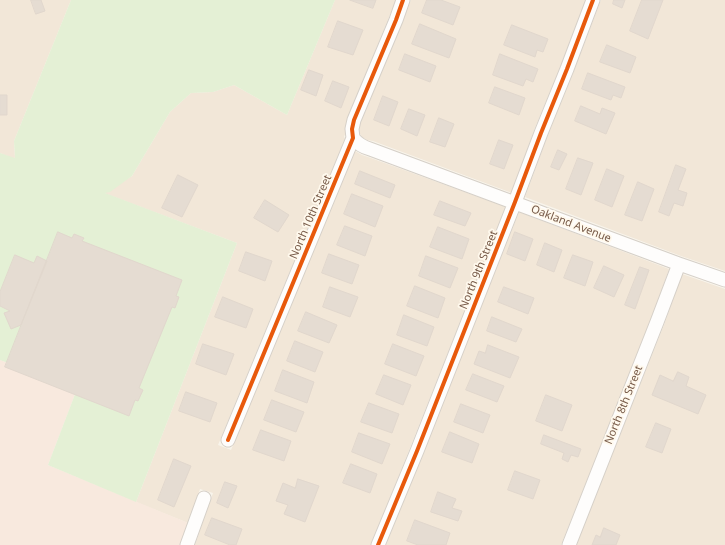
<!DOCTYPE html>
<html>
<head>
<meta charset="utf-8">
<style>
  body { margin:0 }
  canvas { display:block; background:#f8f4eb }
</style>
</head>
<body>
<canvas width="725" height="545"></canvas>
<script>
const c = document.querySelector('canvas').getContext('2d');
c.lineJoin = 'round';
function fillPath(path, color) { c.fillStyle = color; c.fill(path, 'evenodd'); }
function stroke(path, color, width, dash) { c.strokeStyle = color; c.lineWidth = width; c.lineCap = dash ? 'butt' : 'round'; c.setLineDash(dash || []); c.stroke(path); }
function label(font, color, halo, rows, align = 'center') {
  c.font = font + ' "Noto Sans",sans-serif'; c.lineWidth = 3.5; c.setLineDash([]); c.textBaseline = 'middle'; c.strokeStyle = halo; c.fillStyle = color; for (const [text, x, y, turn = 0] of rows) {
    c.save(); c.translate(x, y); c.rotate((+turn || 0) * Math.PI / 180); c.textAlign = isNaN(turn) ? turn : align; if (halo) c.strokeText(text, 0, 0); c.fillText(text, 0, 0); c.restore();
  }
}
fillPath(new Path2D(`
  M0 0H71L14 141 15 159 0 153Z
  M335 0H396L348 117 345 127V135L344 136 345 139 218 445 231 450 355 151 362 155 368 157 506 207 410 448 371 545H195L213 493 200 489 188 523 136 502 237 243 104 193 132 176 170 112 191 93 213 92 234 85 287 115Z
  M411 0H586L561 66 534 130 512 193 373 141 367 140 362 137 360 134 359 128 361 122 402 23Z
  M601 0H725V271L681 256 525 197 548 135 574 71Z
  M519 212 669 269 651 320 561 545H386L423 453Z
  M682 274 725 289V545H576L664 325Z`), '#f2e7d8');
fillPath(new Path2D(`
  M0 360 77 389 48 465 188 523 180 545H0Z`), '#f8e9de');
fillPath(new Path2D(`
  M71 0H335L287 115 234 85 213 92 191 93 170 112 132 176 110 192 105 193 237 243 136 502 48 465 77 389 0 360V153L15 158 14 141Z`), '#e4f0d5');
const building = new Path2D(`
  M31 0H41L45 11 36 14Z
  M350 0H376L373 8Z
  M427 0H441L460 7 453 25 422 13Z
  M614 0H625L622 8 613 4Z
  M642 0H663L648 39 630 31Z
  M338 21 363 30 353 55 328 47Z
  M420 24 456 39 449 58 412 44Z
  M512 25 548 39 543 52 537 50 535 57 504 45Z
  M607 45 636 57 630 73 600 62Z
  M405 54 436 66 430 82 399 70Z
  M500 54 538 69 533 82 526 79 523 86 493 75Z
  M309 70 323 75 316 96 301 90Z
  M588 73 625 87 621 98 613 95 611 100 582 89Z
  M333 81 349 87 341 108 325 101Z
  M495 87 525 98 519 115 489 103Z
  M0 95H7V115H0Z
  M383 96 398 102 389 126 374 120Z
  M581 106 600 114 602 108 615 113 606 134 575 121Z
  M409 109 425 115 417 136 401 129Z
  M439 118 454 124 445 147 430 142Z
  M499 140 513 145 504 169 490 164Z
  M558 150 567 154 559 170 551 167Z
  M578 158 593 163 581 195 566 189Z
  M676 165 686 169 678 190 687 193 683 206 674 203 669 216 659 212Z
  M607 169 624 176 612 207 595 200Z
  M360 171 395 185 390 198 355 184Z
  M178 175 198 185 182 217 162 208Z
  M638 182 654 189 642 221 625 215Z
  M352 194 383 206 375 227 344 214Z
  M265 200 289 215 278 232 254 218Z
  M440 201 471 213 465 226 434 215Z
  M345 226 372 236 365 256 337 245Z
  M438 227 469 239 462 259 430 247Z
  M58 232 72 238 74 234 84 238 82 241 182 280 176 296 179 297 175 308 172 307 139 388 143 390 138 401 135 400 129 416 5 367Z
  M515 232 533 239 525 261 507 254Z
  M545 243 562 250 554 272 537 265Z
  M246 252 272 261 265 281 239 271Z
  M329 254 359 265 352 284 322 273Z
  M15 255 34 263 37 256 47 261 21 325 11 329 4 313 10 311 0 306V292Z
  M573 255 593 262 585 286 564 278Z
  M426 256 458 268 450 288 419 276Z
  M604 266 624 275 614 297 594 288Z
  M640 267 649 270 635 309 625 305Z
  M415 286 445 298 438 318 407 306Z
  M330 287 358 297 350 317 323 307Z
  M504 287 534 298 528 314 498 302Z
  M223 297 253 309 246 328 215 317Z
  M306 312 337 325 329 343 298 331Z
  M404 315 434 327 427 346 397 335Z
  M492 317 522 329 516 342 487 331Z
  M295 341 323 352 315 372 287 361Z
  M203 344 234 354 226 375 196 364Z
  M393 344 424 356 416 376 385 364Z
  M488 345 519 357 510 378 474 364 479 351 485 353Z
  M283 370 314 382 307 403 275 391Z
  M678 372 689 377 686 386 706 395 698 414 652 395 660 375 673 381Z
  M473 374 504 386 497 402 466 390Z
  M384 375 411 385 403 405 376 394Z
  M186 392 217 403 210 422 179 411Z
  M546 395 572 405 562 431 536 421Z
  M272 400 304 412 296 432 264 420Z
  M369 403 399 414 392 433 361 422Z
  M461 404 490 415 483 433 454 422Z
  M656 423 671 429 662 453 646 447Z
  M261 430 291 441 284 461 253 450Z
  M450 432 479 444 472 463 442 452Z
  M359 433 390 444 382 464 352 452Z
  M544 435 581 449 578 457 571 455 568 462 562 459 564 453 541 444Z
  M174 459 191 466 174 507 158 500Z
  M351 464 377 474 370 493 343 483Z
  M515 471 540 480 533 499 508 490Z
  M298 479 319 486 305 522 284 514 288 505 276 501 283 483 295 488Z
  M225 482 237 486 228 508 217 503Z
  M438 492 456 499 452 508 462 511 458 521 431 512Z
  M212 518 242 529 236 545H230L205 535Z
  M415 520 450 533 446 545H418L407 541Z
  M604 528 620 535 616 545H592L596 535 600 537Z`);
fillPath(building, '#e5dcd2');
stroke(building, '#e1d7cd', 1);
const minor = new Path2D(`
  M353 138C358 144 362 147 370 149L679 264 725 280
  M228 440 353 138 352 129 354 120 396 20 403 0
  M187 545 204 498
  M378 545 417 451 515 202 541 133 567 69 593 0
  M569 545 657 322 679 264`);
stroke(minor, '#d6d0c8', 15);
stroke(minor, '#fefdfc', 13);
stroke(new Path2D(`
  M228 440 353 138 352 129 354 120 396 20 403 0
  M378 545 417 451 515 202 541 133 567 69 593 0`), '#e8590c', 4);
label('11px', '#785b49', '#fff9ed', [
  ["North 10th Street",311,217,-67],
  ["Oakland Avenue",571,224,21],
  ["North 9th Street",479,270,-68],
  ["North 8th Street",624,405,-68]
]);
</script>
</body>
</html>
